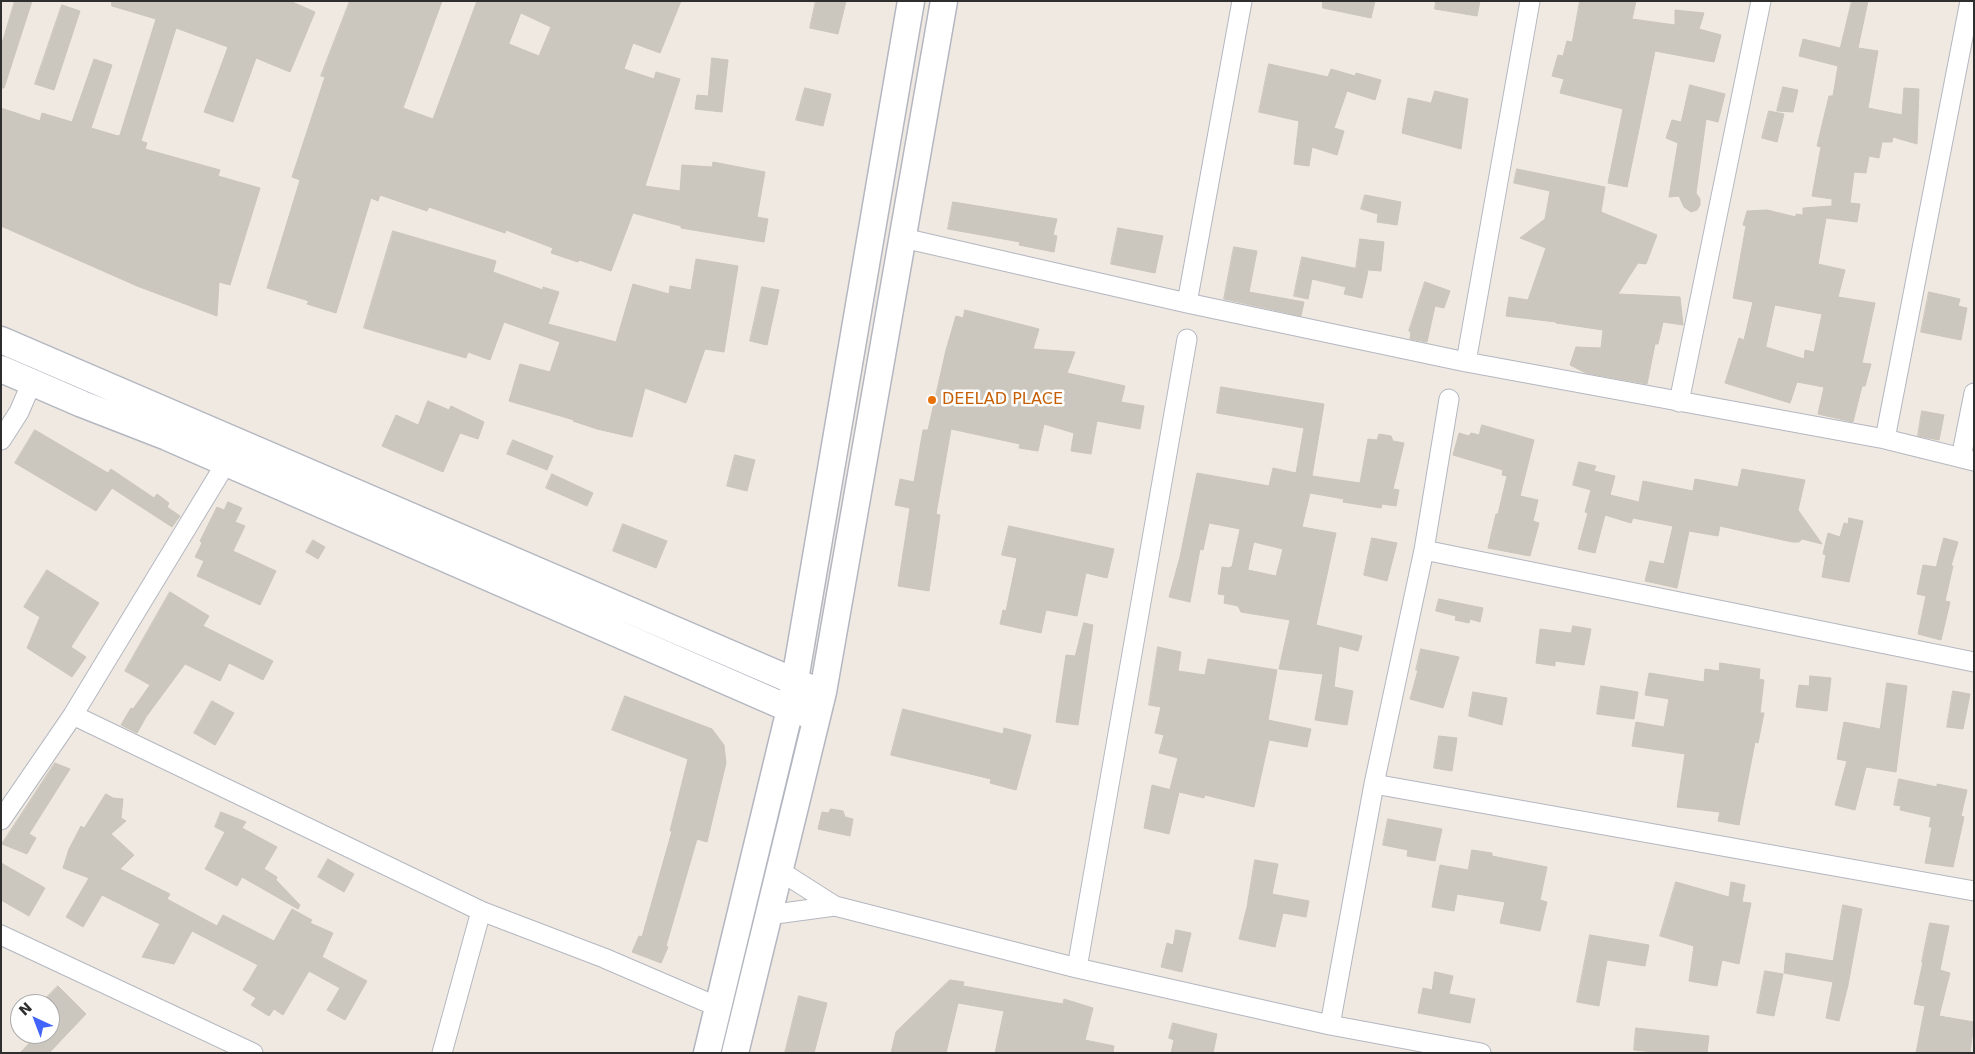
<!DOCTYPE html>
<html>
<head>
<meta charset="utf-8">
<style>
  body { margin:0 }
  #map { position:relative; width:1975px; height:1054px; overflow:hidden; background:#efe9e1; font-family:"DejaVu Sans",sans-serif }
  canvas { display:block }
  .frame { position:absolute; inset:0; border:2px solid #2e2e2e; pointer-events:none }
  .north { position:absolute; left:10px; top:994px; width:50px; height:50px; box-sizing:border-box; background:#fff; border:1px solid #ababab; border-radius:50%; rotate:317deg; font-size:14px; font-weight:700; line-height:20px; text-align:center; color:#2e2e2e }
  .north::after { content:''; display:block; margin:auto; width:18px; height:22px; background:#4264fb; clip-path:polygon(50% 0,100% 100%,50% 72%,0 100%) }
</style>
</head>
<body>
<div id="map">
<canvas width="1975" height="1054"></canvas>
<div class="frame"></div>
<div class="north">N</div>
</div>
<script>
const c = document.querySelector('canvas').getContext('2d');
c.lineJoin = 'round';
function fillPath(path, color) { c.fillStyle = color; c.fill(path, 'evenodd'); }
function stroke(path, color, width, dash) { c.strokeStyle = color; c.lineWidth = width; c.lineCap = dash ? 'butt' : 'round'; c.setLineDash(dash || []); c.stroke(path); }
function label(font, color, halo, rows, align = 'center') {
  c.font = font + ' "DejaVu Sans",sans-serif'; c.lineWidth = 5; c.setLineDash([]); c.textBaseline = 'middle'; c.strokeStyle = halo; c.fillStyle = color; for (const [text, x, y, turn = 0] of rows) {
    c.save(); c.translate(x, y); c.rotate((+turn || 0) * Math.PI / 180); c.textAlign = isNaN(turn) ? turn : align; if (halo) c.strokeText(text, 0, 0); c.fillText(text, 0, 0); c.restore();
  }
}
const building = new Path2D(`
  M15 1H32L4 88H1V47Z
  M112 1H290L315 12 290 72 256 58 233 122 204 112 228 47 176 28 141 141 147 143 145 149 220 170 218 176 260 188 230 285 219 282 217 316 137 286 1 226V108L40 121 42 113 72 122 94 59 112 65 91 128 118 136 120 135 156 19 112 6Z
  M350 1H442L403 108 433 119 477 1H681L660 53 633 43 624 69 654 79 656 72 680 79 645 186 680 191 682 165 712 167 713 162 765 172 757 217 768 219 764 242 681 228V226L633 213 611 271 579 260 578 262 551 253 553 248 506 230 505 233 429 207 427 211 380 195 378 201 371 198 336 313 307 304 309 301 267 288 300 180 292 177 325 77 321 76ZM521 13 551 27 539 56 509 44Z
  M816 1H846L838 34 810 28Z
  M1323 1H1375L1371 18 1323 8Z
  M1436 1H1480L1477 16 1435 9Z
  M1580 1H1636L1632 19 1675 25V10L1704 13 1699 29 1721 35 1714 62 1655 51 1627 187 1608 183 1623 109 1560 93 1564 79 1552 76 1558 55 1563 56 1567 41 1572 42Z
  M1852 1H1868L1858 48 1878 51 1868 108 1902 115 1904 88 1919 89 1917 144 1893 137 1892 142H1882L1879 158 1869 156 1866 173 1854 172 1850 203 1860 204 1857 222 1826 218 1818 264 1845 270 1838 297 1875 303 1862 363 1871 364 1865 386H1862L1853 422 1818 414 1824 387 1797 382 1790 403 1725 383 1739 338 1744 340 1753 302 1733 298 1746 226 1743 225 1747 211 1767 210 1796 217V214L1808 216 1803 215V208L1832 206V199L1812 196 1821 147 1817 146 1829 96H1833L1838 66 1799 56 1803 39 1840 48ZM1775 305 1822 314 1814 352 1805 350 1804 359 1766 347Z
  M62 5 80 11 54 90 35 84Z
  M712 58 728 60 722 112 695 109 697 95 708 96Z
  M1269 64 1328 77 1331 69 1355 76 1356 73 1381 80 1375 100 1347 91 1334 128 1344 131 1337 155 1312 147 1309 166 1294 164 1299 121 1259 112Z
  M1690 85 1725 94 1718 122 1706 119 1696 193 1700 199V205L1697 210 1691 212 1684 207 1679 196 1669 197 1678 143 1666 138 1672 120 1681 122Z
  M1783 87 1798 90 1793 112 1777 111Z
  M805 88 831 94 823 126 796 120Z
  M1435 91 1468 99 1461 149 1402 133 1408 98 1431 103Z
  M1769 111 1784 114 1777 142 1762 138Z
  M1517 169 1605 187 1601 212 1657 235 1646 264 1638 263 1618 294 1680 297 1683 325 1663 322 1658 344H1655L1647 384 1586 373 1570 365 1576 347 1601 348 1603 330 1556 323V322L1506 316 1509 297 1528 300 1546 248 1520 238 1545 219 1550 191 1514 183Z
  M1365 195 1401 202 1397 225 1377 222 1378 214 1361 209Z
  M953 202 1057 219 1053 235 1057 236 1054 252 1019 245 1020 242 948 229Z
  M1118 228 1163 236 1155 273 1111 264Z
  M393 231 496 261 493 272 543 290V287L559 292 548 324 616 342 633 284 669 294 670 286 691 290 696 259 738 266 724 352 705 349 686 403 645 388 632 437 597 429 573 421 574 420 509 401 520 364 550 372 560 342 504 322 490 360 468 352 466 358 364 328Z
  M1360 239 1384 242 1381 271 1356 269Z
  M1234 247 1257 251 1249 292 1304 302 1301 316 1224 299Z
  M1302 257 1368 271 1362 298 1344 294 1346 287 1312 279 1308 299 1294 296Z
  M1425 282 1450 291 1444 308 1435 306 1427 342 1410 339 1411 332 1409 331Z
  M762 287 779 290 767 345 750 341Z
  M1929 292 1960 299 1958 306 1967 308 1961 340 1921 332Z
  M965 310 1039 329 1033 349 1075 352 1067 373 1125 386 1121 402 1144 406 1140 429 1097 421 1091 454 1071 451 1074 433 1044 424 1038 451 1019 448 1020 444 951 429 936 514 940 515 929 591 898 586 910 508 895 505 900 479 914 482 923 430H928L946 350 956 316 963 318Z
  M1221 387 1324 404 1312 476 1360 483 1368 439 1377 440 1379 434 1391 436 1393 441 1404 443 1393 489 1399 490 1396 506 1382 504 1381 508 1343 502 1344 499 1310 493 1302 527 1336 533 1316 625 1362 636 1358 651 1339 646 1334 687 1353 691 1347 725 1315 720 1323 674 1279 669 1290 620 1241 612 1238 606 1224 603 1225 595 1218 594 1222 567 1229 568 1230 567H1232L1240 529 1209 523 1203 550 1200 549 1190 602 1169 597 1180 557 1197 473 1269 486 1273 468 1296 473 1304 428 1217 413ZM1254 542 1283 549 1276 576 1248 570Z
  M428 401 449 410 451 406 484 422 478 439 460 433 443 472 382 446 396 415 418 425Z
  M1922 411 1944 415 1939 440 1918 436Z
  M1482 425 1534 440 1520 496 1538 500 1533 521 1539 523 1530 556 1488 548 1496 514H1498L1507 476 1502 475 1503 470 1453 455 1459 433 1469 436 1471 433 1479 435Z
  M35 430 108 473 111 469 154 498 157 494 169 503 167 507 180 516 172 527 112 488 96 511 15 463Z
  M513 440 553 456 547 470 507 454Z
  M735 455 755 460 747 491 727 486Z
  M1579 462 1596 466 1594 471 1615 476 1610 495 1639 502 1643 481 1693 491 1695 479 1738 487 1742 469 1805 480 1798 510 1822 544 1802 539 1799 542H1792L1720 526 1718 536 1689 531 1677 588 1645 581 1650 561 1664 564 1673 526 1633 518 1631 523 1605 515 1595 553 1578 549 1588 513 1585 512 1591 490 1573 485Z
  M552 474 593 493 587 506 546 488Z
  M228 502 242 508 235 522 245 526 233 551 276 571 260 605 197 576 204 561 195 557 202 543 200 541 217 507 224 510Z
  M1849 518 1863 521 1849 582 1822 577 1826 555 1823 554 1828 533 1840 537 1844 523 1848 524Z
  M623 524 667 541 656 568 613 551Z
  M1009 526 1114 549 1107 578 1086 573 1077 616 1046 610 1041 633 1000 624 1003 610 1006 611 1017 558 1002 555Z
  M1372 538 1397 543 1387 581 1364 575Z
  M1944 538 1958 542 1951 566H1953L1945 601 1950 602 1941 640 1918 634 1926 596 1917 594 1923 565 1936 567Z
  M313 540 325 547 318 559 306 552Z
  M47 570 99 603 71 647 86 657 72 677 27 648 40 617 24 607Z
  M170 592 209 616 203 626 273 661 263 680 229 663 220 681 185 664 146 717 137 733 121 725 131 708 133 709 150 685 125 671Z
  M1439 599 1483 608 1480 622 1470 619 1469 623 1455 620 1456 616 1436 611Z
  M1084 623 1093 625 1078 725 1056 722 1066 655 1075 656Z
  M1573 626 1591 629 1584 665 1555 661V666L1536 663 1540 629 1571 633Z
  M1158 647 1181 652 1178 671 1205 675 1208 659 1277 670 1268 720 1311 729 1307 747 1269 740 1254 807 1205 795 1204 798 1179 792 1169 834 1144 828 1152 785 1179 792 1170 789 1178 758 1159 753 1164 735 1155 733 1161 707 1149 705Z
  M1421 649 1459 657 1443 708 1410 699 1418 670H1416Z
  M1720 663 1760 669 1759 679 1764 680 1760 713H1764L1758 743 1755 742 1739 825 1718 821 1720 812 1677 807 1685 754 1632 746 1636 722 1664 727 1669 699 1645 695 1649 673 1704 682 1705 669 1719 671Z
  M1810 676 1831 678 1827 711 1796 707 1799 685 1809 686Z
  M1887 683 1907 686 1896 772 1866 767 1855 810 1835 805 1847 761 1837 759 1844 722 1880 729Z
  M1601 686 1638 692 1634 719 1597 714Z
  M1953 691 1970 694 1963 729 1947 727Z
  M1473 692 1507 698 1502 725 1469 716Z
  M625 696 712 729 724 745 726 763 707 842 697 839 666 946 668 947 661 963 632 952 639 936 642 937 672 831H670L688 759 612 730Z
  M212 701 234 713 215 745 194 733Z
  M903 709 1003 734 1004 728 1031 735 1016 790 990 783 991 779 891 755Z
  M1439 736 1457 738 1452 771 1434 768Z
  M55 763 70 769 29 834 36 838 27 854 2 844Z
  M1899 779 1937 787V784L1967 790 1961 816 1964 817 1953 867 1925 863 1932 827H1929L1931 817 1900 810 1901 806 1894 805Z
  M106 794 113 798 123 799 121 818 126 821 111 834 134 855 120 869 170 894 167 899 217 926 223 915 274 941 292 909 312 920 310 923 333 933 322 957 367 981 345 1020 327 1010 340 988 309 971 283 1015 274 1009 269 1016 251 1005 256 998 243 990 258 965 192 931 174 964 142 957 160 924 102 895 83 927 66 917 89 878 63 868 69 849 81 826 84 828Z
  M831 809 843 811 845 817 853 819 850 836 818 829 822 812 828 813Z
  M221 812 246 822 242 828 277 847 264 869 277 877 276 880 300 905 298 909 242 877 237 886 205 869 225 832 215 827Z
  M1388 819 1442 829 1435 861 1407 856 1408 850 1383 845Z
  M1472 850 1492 853V856L1547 867 1540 900 1547 902 1540 931 1500 923 1505 902 1457 894 1454 911 1432 907 1440 865 1468 870Z
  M328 859 354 874 344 892 318 877Z
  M1255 860 1278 864 1272 894 1309 901 1306 917 1283 913 1275 947 1239 939 1247 907Z
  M1 863 45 888 29 916 1 900Z
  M1676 882 1729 897 1731 882 1745 885 1742 902 1751 903 1739 964 1722 960 1717 986 1689 981 1694 946 1660 936Z
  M1843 905 1862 909 1848 985 1839 1021 1826 1018 1833 982 1784 973 1786 953 1833 961Z
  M1930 923 1949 926 1940 970 1950 973 1939 1016 1974 1022 1970 1053H1916L1925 1006 1914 1004 1923 962H1922Z
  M1176 930 1191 933 1182 972 1161 967 1167 943 1173 945Z
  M1590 935 1649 945 1645 966 1607 960 1599 1006 1577 1002Z
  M1765 971 1783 974 1774 1016 1757 1013Z
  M1435 972 1453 976 1449 994 1475 999 1470 1023 1418 1013 1423 988 1432 990Z
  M950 980 964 982 963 986 1063 1004 1064 999 1093 1008 1085 1040 1114 1046 1113 1053H995L1004 1011 958 1003 946 1053H891L896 1032Z
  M58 986 86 1014 49 1053H20L38 1034H50V1021L59 1012 45 999Z
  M799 996 827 1003 814 1053H785Z
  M1173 1023 1217 1034 1213 1053H1171L1174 1040 1169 1038Z
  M1636 1028 1709 1036 1707 1053H1663L1634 1050Z`);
fillPath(building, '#cbc7bf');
stroke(building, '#cbc5ba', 1);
const street = new Path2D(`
  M903 238 1187 303 1466 362 1885 439 1974 461
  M1187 303 1242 1
  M1466 362 1530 1
  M1679 402 1761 1
  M1885 439 1970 1
  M1 440 19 412 32 382
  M1961 458 1974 393
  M1424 550 1974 662
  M73 715 481 911 604 958 718 1007
  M1374 784 1974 891
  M1 820 73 715 226 463
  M780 871 835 906 1077 968 1330 1025 1481 1053
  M768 915 835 906
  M1 935 253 1053
  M1077 968 1187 339
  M1330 1025 1374 784 1424 550 1449 399
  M442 1053 481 911`);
const secondary = new Path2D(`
  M1 340 810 688
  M1 369 82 404 167 437 790 709 807 714
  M707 1053 790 709 911 1
  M735 1053 823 692 944 1`);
stroke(street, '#b4b7c1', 21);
stroke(secondary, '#b4b7c1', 29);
stroke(street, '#fff', 19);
stroke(secondary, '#fff', 26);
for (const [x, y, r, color] of [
  [932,400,5,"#e8710a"]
]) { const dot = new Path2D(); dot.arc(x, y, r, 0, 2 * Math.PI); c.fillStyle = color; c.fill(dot); stroke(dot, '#fff', 2); }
label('16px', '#c56008', '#fff', [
  ["DEELAD PLACE",942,400]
], 'left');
</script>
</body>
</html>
